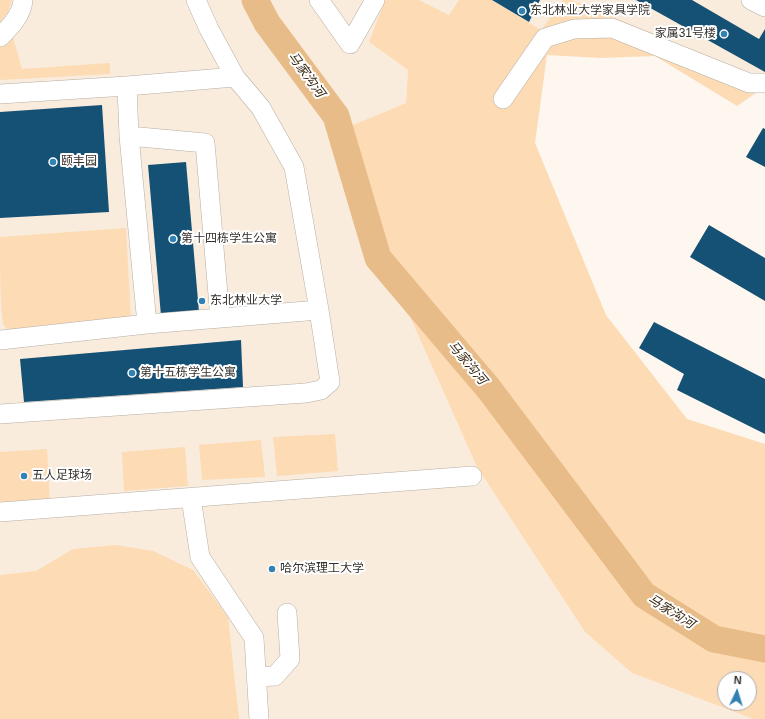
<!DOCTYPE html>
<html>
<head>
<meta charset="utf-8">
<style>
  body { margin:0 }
  #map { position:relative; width:765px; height:719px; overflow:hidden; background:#fef7ef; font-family:Helvetica,sans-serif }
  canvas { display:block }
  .north { position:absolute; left:717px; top:671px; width:40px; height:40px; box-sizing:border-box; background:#fff; border:1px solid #aeacab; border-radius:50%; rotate:4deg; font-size:11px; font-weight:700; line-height:16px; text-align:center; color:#34302c }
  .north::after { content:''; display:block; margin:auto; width:14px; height:18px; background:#3181b2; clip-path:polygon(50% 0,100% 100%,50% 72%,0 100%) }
</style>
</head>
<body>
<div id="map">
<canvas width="765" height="719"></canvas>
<div class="north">N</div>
</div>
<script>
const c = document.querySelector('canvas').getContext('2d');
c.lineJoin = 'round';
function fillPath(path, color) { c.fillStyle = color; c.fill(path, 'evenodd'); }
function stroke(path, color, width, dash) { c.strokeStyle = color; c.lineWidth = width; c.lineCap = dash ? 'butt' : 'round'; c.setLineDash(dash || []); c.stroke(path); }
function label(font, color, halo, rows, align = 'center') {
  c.font = font + ' Helvetica,"Noto Sans SC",sans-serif'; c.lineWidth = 4; c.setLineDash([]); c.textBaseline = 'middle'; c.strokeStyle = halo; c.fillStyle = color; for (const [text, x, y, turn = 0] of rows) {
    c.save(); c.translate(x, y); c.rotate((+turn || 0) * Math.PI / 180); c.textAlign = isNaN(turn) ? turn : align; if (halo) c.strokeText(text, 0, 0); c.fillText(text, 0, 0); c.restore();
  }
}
fillPath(new Path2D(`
  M0 0H385L369 42 408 70 406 103 330 135 477 467 585 632 632 673 753 719H0Z
  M419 0H459L449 15Z
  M492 0H563L541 30Z
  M572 0H765V80Z`), '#faecdc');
fillPath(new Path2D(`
  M0 0H12L8 12 0 22Z
  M385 0H419L449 15 459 0H492L541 30 563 0H572L765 80V87L737 106 655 56 601 58 547 55 535 143 606 315 687 419 765 444V719H753L632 673 585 632 477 467 329 135 406 103 408 70 369 42ZM725 679H749V703H725Z
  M13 37 22 69 109 63 110 64V74L0 80V47Z
  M126 228 131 319 15 331C11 330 7 330 4 326 0 316 0 253 0 237Z
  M335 434 338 471 277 476 273 437Z
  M261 440 265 477 202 480 199 445Z
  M185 447 188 486 124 491 122 452Z
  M47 449 50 501 0 505V452Z
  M116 545 153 551 193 570 228 617 239 719H0V575L36 571 73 549Z`), '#fcdbb5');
stroke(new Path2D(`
  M255 0 267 23 336 116 378 258 489 389 644 595 714 639 765 649`), '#e8bc88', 27);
fillPath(new Path2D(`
  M492 0H540L529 22Z
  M636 0H692L759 39 765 29V72Z
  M102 105 109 212 0 218V112Z
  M763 128 765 129V167L746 157Z
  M186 162 199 312 161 316 148 165Z
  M709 225 765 258V301L690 257Z
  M654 322 765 379V434L677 390 684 374 639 348Z
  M241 340 243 387 24 402 20 359Z`), '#145175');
const minor = new Path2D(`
  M319 0 350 44 375 0
  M751 0 765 7
  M0 37C10 27 22 15 23 0
  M127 86 129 136 147 324
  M0 94 127 86 235 77
  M503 99 545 38 574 29 612 28 749 83H765
  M129 136 205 143 220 318
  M0 340 147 324 319 310
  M0 414 306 393 321 390 330 382 319 310 294 167 261 108 235 77 209 29 196 0
  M191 498 200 557 254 638 259 719
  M0 512 472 476
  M256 677 275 676 290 659 287 613`);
stroke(minor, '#b6aea5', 20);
stroke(minor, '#fff', 19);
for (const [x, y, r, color] of [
  [522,11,4,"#3181b2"],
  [724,34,4,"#3181b2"],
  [53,162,4,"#3181b2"],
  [173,239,4,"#3181b2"],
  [202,301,4,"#3181b2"],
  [132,373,4,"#3181b2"],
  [24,476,4,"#3181b2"],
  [272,569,4,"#3181b2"]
]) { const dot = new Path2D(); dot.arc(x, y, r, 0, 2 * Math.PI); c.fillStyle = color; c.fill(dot); stroke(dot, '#fff', 1.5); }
label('12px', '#34302c', '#fff', [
  ["东北林业大学家具学院",530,11],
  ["家属31号楼",716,34,"right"],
  ["颐丰园",61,162],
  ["第十四栋学生公寓",181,239],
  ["东北林业大学",210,301],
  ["第十五栋学生公寓",140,373],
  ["五人足球场",32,476],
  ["哈尔滨理工大学",280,569]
], 'left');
label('italic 13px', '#38250e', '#fff', [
  ["马家沟河",306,75,54],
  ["马家沟河",467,363,50],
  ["马家沟河",671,612,32]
]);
</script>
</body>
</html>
